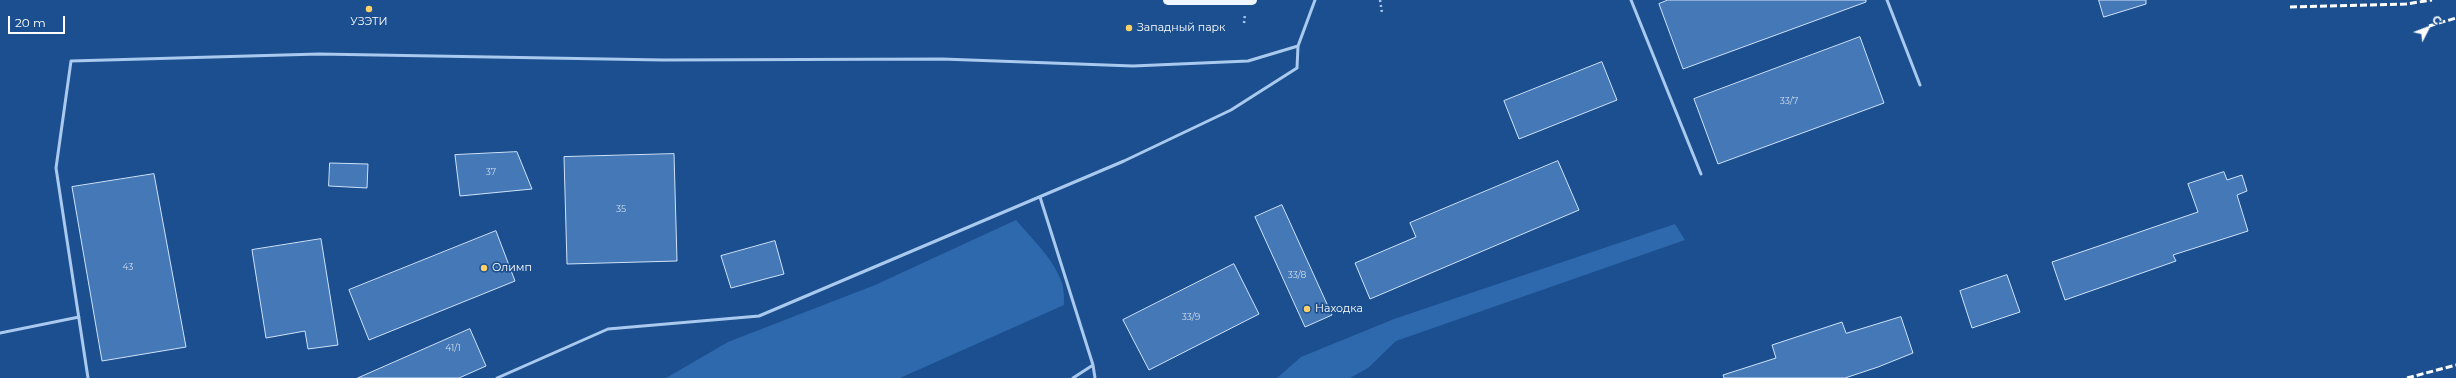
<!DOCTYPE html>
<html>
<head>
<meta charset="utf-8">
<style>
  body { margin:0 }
  #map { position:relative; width:2456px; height:378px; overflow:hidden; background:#1b4f8f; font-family:Montserrat,sans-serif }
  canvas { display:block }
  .north { position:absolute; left:2408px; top:8px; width:40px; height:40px; -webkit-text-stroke:3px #1b4f8f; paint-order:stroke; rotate:48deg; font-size:11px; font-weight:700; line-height:16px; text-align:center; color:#fff }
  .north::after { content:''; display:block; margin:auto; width:14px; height:18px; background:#fff; clip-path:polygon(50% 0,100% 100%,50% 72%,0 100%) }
  .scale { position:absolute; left:8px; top:16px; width:57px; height:18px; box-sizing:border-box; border:2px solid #fff; border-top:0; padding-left:5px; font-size:12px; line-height:14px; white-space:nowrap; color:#fff; -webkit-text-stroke:3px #1b4f8f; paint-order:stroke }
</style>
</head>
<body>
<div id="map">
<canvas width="2456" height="378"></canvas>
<div class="north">С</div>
<div class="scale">20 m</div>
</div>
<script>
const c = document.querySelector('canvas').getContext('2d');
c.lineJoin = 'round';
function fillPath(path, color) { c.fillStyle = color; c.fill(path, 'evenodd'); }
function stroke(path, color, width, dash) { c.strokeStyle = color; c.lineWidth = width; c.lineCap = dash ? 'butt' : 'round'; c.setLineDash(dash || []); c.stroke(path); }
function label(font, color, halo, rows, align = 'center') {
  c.font = font + ' Montserrat,sans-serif'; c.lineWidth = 3.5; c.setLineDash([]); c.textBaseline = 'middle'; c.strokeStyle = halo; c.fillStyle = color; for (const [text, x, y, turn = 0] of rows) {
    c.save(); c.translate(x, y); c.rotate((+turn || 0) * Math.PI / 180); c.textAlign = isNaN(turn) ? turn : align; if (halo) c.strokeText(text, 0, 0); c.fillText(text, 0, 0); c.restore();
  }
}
fillPath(new Path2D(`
  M1016 220C1032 239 1054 259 1062 283 1064 289 1064 298 1064 305L900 378H666L728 342 875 285Z
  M1675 224 1685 240 1396 341 1368 368 1350 378H1277L1301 357 1394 319Z`), '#2e69ad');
const building = new Path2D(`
  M1668 0H1866V2L1683 69 1659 4Z
  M2099 0H2146V4L2104 17Z
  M1860 37 1884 103 1718 164 1694 99Z
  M1602 62 1617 100 1519 139 1504 101Z
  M517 152 532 189 460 196 455 155Z
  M674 154 677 261 567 264 564 157Z
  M1558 161 1579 210 1370 299 1355 263 1416 237 1410 223Z
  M330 163 368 164 367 188 329 186Z
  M2224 172 2227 180 2242 175 2247 191 2237 195 2248 231 2173 255 2176 261 2065 300 2052 262 2198 212 2188 184Z
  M154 174 186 347 102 361 72 187Z
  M1282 205 1332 315 1305 327 1255 217Z
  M496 231 515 281 369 340 349 290Z
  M321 239 338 345 308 349 305 331 266 338 252 250Z
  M775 241 784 274 731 288 721 256Z
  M1234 264 1259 314 1149 370 1123 320Z
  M2007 275 2020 312 1972 328 1960 291Z
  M1901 317 1913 353 1878 367 1845 378H1724L1723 375 1776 358 1772 345 1842 322 1846 333Z
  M470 329 486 366 459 378H358Z`);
fillPath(building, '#4478b7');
stroke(building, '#cfe3fa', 1);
stroke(new Path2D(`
  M1380 0 1382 13
  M1244 23 1245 14`), '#a9c9ee', 2.5, [2, 3]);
stroke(new Path2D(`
  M1631 0 1701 174
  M1887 0 1920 85
  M1040 197 1093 365 1073 378
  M0 333 79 317
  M1093 365 1095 378
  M88 378 56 168 71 61 319 54 663 60 942 59 1133 66 1248 61 1298 46
  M497 378 608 329 759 316 1124 161 1231 110 1297 68 1298 46 1315 0`), '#a9c9ee', 3);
stroke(new Path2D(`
  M1168 0H1252`), '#f0f6ff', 10);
stroke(new Path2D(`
  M2290 7 2406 4 2432 0
  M2429 26 2456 18
  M2407 378 2456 365`), '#fff', 3, [7, 3]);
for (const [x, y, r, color] of [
  [369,9,4,"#ffd166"],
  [1129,28,4,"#ffd166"],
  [484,268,4,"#ffd166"],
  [1307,309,4,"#ffd166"]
]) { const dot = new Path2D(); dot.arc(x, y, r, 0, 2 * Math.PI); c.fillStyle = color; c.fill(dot); stroke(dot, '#1b4f8f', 1.5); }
label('9px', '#d0dded', null, [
  ["33/7",1789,101],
  ["37",491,172],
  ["35",621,209],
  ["43",128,267],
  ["33/8",1297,275],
  ["33/9",1191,317],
  ["41/1",453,348]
]);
label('11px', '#fff', '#1b4f8f', [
  ["УЗЭТИ",369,22,"center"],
  ["Западный парк",1137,28],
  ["Олимп",492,268],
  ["Находка",1315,309]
], 'left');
</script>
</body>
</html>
